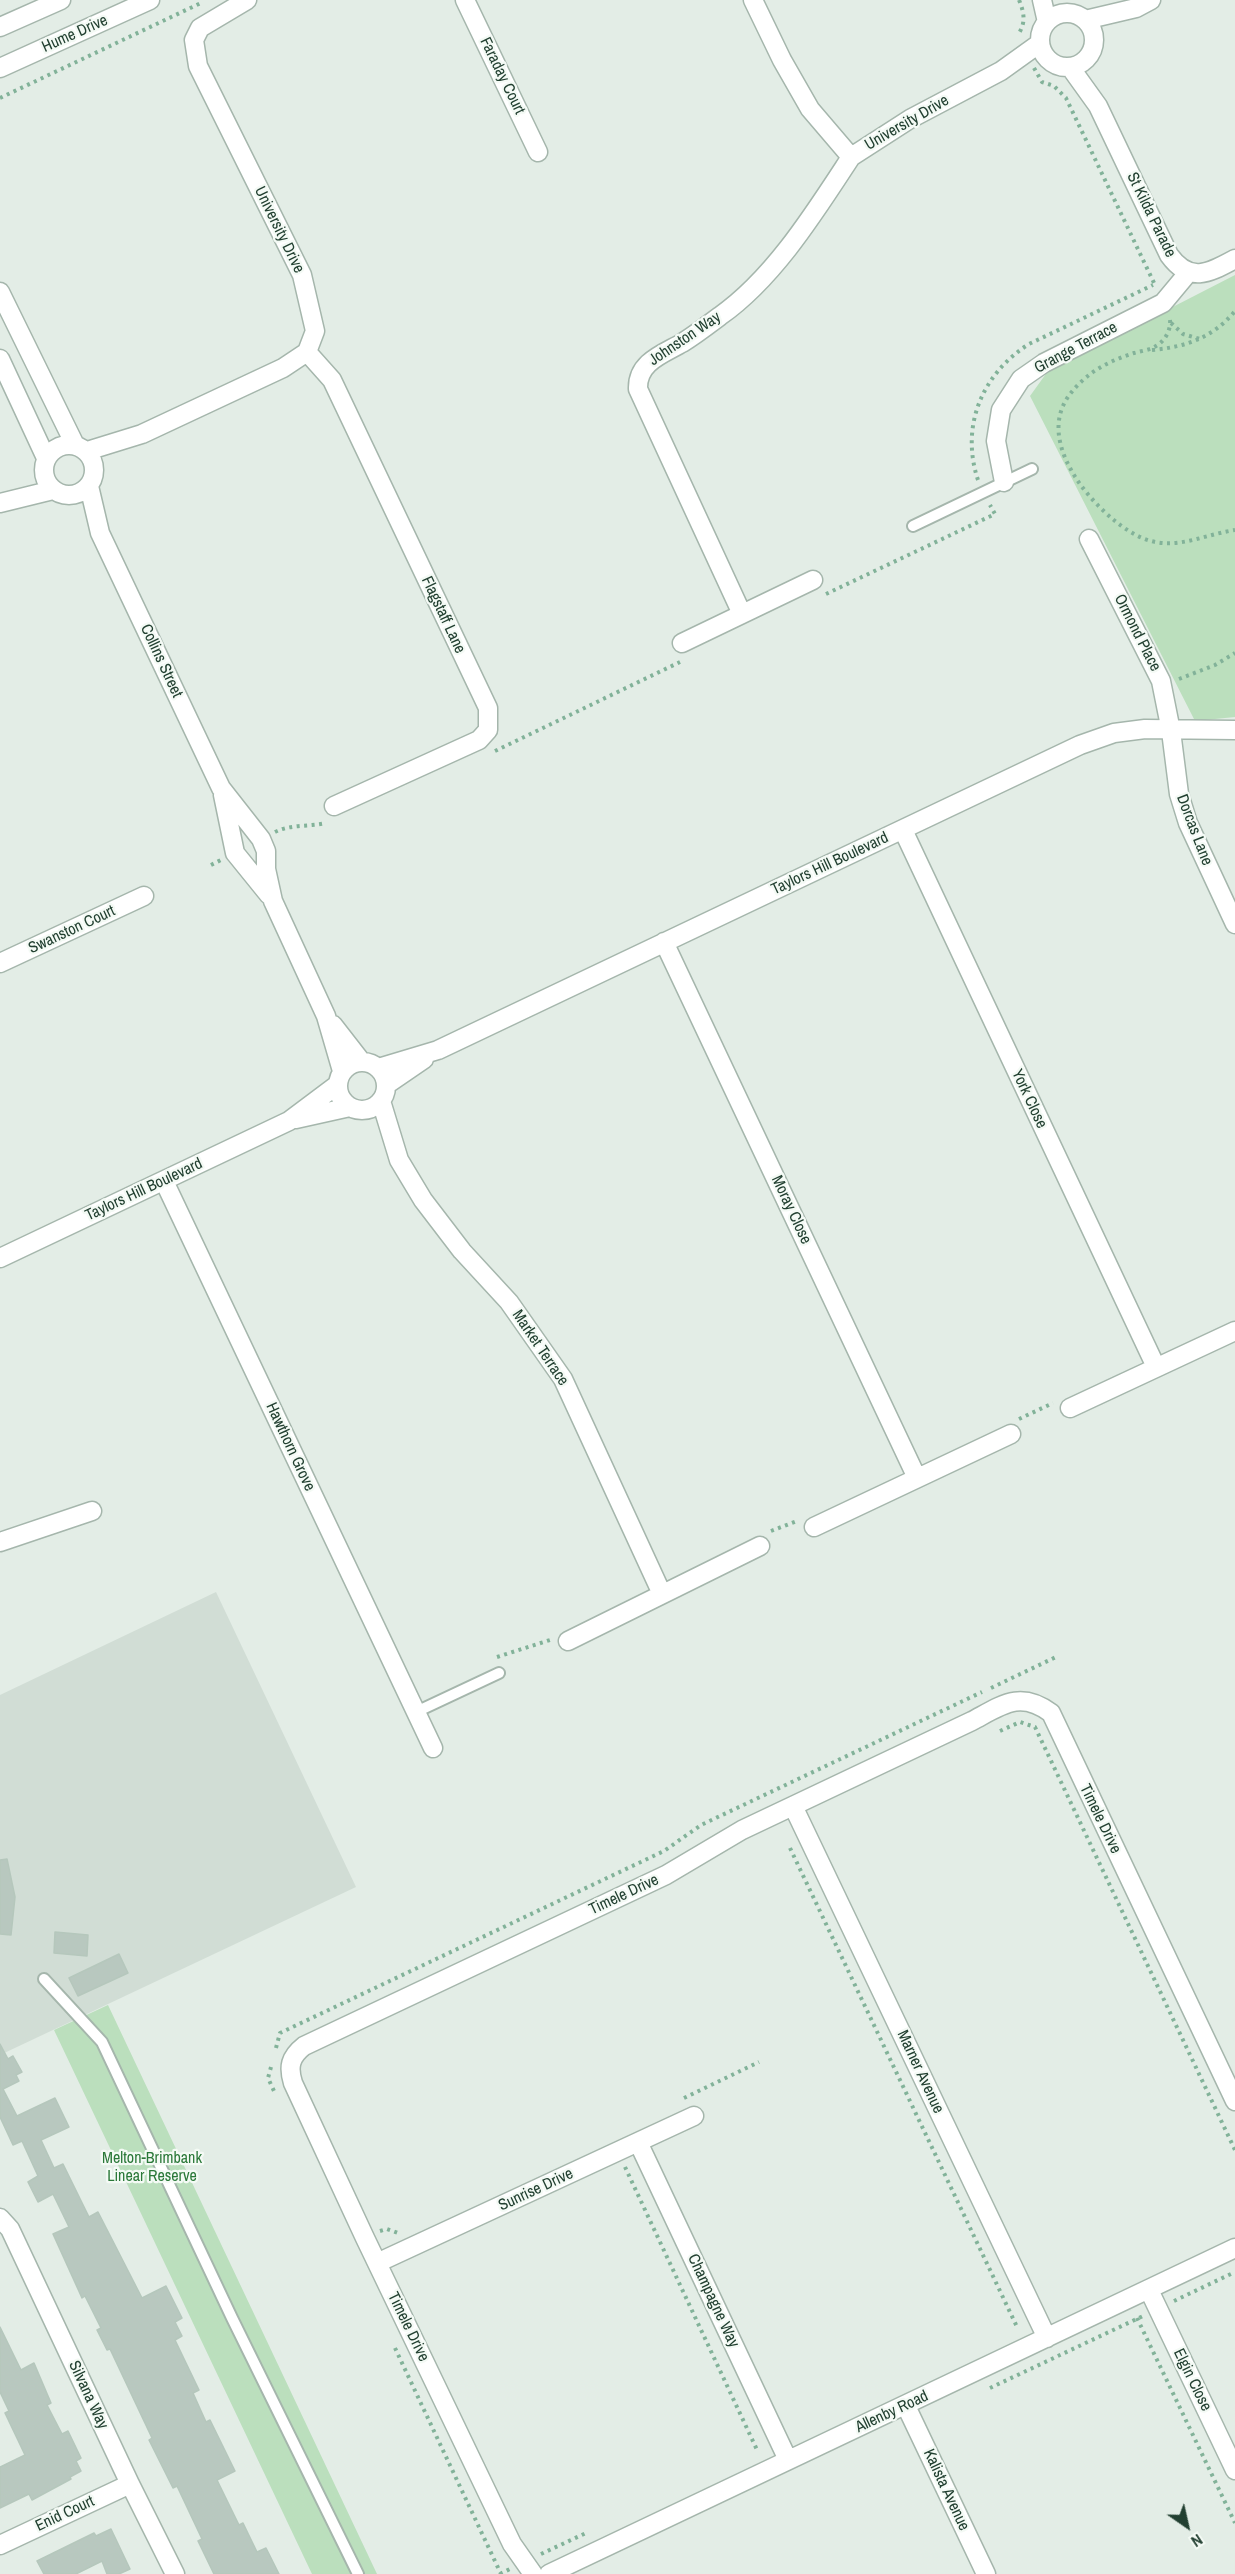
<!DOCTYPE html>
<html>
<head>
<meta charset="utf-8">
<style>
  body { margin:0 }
  #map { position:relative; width:1235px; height:2574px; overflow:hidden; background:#e3ede6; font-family:"Archivo Narrow",sans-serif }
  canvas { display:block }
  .north { position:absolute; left:1157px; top:2496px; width:60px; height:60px; -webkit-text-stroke:4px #f4faf5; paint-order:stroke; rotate:146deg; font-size:16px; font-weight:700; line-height:24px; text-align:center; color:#224031 }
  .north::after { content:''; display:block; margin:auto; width:21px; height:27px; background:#224031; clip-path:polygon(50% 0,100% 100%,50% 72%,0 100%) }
</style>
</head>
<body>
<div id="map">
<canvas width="1235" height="2574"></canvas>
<div class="north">N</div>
</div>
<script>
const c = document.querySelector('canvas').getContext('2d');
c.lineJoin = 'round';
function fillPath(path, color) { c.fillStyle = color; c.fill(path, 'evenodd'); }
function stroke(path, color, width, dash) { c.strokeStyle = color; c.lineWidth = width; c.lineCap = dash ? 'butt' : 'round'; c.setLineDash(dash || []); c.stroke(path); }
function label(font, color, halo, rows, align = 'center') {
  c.font = font + ' "Archivo Narrow",sans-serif'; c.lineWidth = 4.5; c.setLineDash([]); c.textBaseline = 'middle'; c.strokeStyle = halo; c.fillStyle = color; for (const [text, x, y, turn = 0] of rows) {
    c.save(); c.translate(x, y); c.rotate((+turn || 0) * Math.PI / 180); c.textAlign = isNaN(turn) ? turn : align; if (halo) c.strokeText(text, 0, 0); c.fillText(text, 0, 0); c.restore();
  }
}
fillPath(new Path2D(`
  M216 1592 356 1887 0 2055V1695Z`), '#d1ddd5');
fillPath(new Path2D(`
  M1235 275V717L1195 721 1030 396 1048 371Z
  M108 2005 377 2574H312L54 2030Z`), '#bbdfbd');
const building = new Path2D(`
  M7 1859 15 1897 11 1935 0 1934V1860Z
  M55 1932 88 1935 87 1956 54 1953Z
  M119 1954 128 1973 78 1996 69 1978Z
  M0 2044 8 2059 13 2056 22 2072 16 2075 19 2081 3 2089 17 2116 55 2098 69 2127 41 2140 54 2168 63 2164 89 2217 98 2212 142 2298 166 2286 182 2318 175 2322 182 2336 175 2340 199 2390 193 2393 206 2422 210 2420 235 2471 217 2480 239 2525 243 2523 257 2552 266 2548 279 2574H214L198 2541 202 2539 177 2486 173 2488 149 2440 152 2438 110 2349 107 2350 97 2330 101 2328 85 2296 82 2298 53 2234 69 2227 53 2194 38 2202 28 2182 38 2176 22 2141 13 2145 0 2117Z
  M0 2327 21 2370 34 2363 51 2403 47 2405 62 2434 68 2431 81 2458 76 2461 81 2471 70 2477 71 2479 32 2500 29 2494 0 2508V2467L25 2455 5 2413 9 2411 0 2392Z
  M111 2529 130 2569 119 2574H107L102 2561 76 2574H44L37 2561 94 2533 96 2536Z`);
fillPath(building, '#b8c8bf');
stroke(building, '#b5c7bc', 1.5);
const service = new Path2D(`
  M913 526 1032 469
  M416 1712 499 1673
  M44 1979 102 2042 232 2318 358 2574`);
const minor = new Path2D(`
  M465 0 538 152
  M753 0 782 60 810 109 851 157 910 119 1001 71 1040 43
  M1042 0 1047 22
  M1040 40a27 27 0 1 1 54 0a27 27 0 1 1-54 0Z
  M1085 20 1136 8 1151 0
  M1070 67 1098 106 1169 255C1190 284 1209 273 1235 259
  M0 292 75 445
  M307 352 332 380 488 708V730L479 740 334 806
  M0 359 46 458
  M44 470a25 25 0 1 1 50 0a25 25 0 1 1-50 0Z
  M87 451 142 434 283 368 307 352 315 331 302 275 198 66 194 40 200 28 247 0
  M1004 482 996 441 1001 410 1021 379 1044 363 1163 303 1188 273
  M89 486 100 533 221 788 261 839 266 851V869L273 901 326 1016 342 1071
  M0 503 53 490
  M1089 539 1161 681 1171 731 1179 794 1188 823 1235 924
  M742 614 638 389C637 362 663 354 682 343 695 335 708 325 720 316 774 278 815 212 851 157
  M682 643 813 580
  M223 795 235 853 269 895
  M903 830 1156 1367
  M664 942 917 1478
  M0 963 144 896
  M333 1025 361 1061
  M338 1086a24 24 0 1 1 48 0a24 24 0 1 1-48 0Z
  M378 1068 438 1050 1080 745 1114 733 1145 729 1235 730
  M386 1085 424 1059
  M381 1101 399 1160 423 1200 462 1251 509 1302 563 1379 662 1594
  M296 1119 350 1107
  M164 1181 433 1748
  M0 1258 289 1121 337 1085
  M1070 1408 1235 1331
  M814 1527 1011 1434
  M0 1542 92 1511
  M568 1641 760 1546
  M793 1806 1047 2338
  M638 2142 788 2460
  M0 2218 10 2229 130 2484 175 2574
  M377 2263 694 2116
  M1149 2290 1235 2470
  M906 2406 986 2574
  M0 2545 130 2484
  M533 2574 512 2544 365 2238 293 2083C288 2067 290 2057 304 2046L666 1875 742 1830 972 1721C1002 1705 1020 1690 1051 1713L1235 2101
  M549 2574 1235 2248`);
const tertiary = new Path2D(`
  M0 27 61 0
  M0 68 150 0`);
stroke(service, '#a5b6ac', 14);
stroke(minor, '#a5b6ac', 21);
stroke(tertiary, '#a5b6ac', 21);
stroke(new Path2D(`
  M1019 0C1024 12 1026 22 1019 33
  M1034 68 1042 82 1054 86 1066 98 1155 285
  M0 98 203 2
  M1170 320C1171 330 1165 341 1156 346 1150 350 1141 351 1134 353 1118 358 1102 365 1089 375 1079 383 1068 394 1063 406 1043 451 1094 509 1129 531 1168 556 1196 536 1235 530
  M1171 323 1183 334 1200 339
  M1152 350C1185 347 1213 338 1235 311
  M978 480C960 426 982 374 1029 344L1153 285
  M826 594 995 514 990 505
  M1179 679 1215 665 1235 653
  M495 751 680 662
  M275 832C291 824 309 827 326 823
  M211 865 221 860
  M1019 1419 1053 1403
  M771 1531 797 1521
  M497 1657 550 1640
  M991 1688 1056 1657
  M1000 1731 1020 1722 1035 1727 1235 2150
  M790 1848 1018 2329
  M276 2048 280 2033 664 1851 701 1825 982 1692
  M271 2067 268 2078 274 2091
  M684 2098 759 2062
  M625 2167 758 2452
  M380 2231 387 2229 398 2233
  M1174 2301 1235 2272
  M1137 2318 1235 2523
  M395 2348 501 2574
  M990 2388 1143 2316
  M541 2554 586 2533
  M500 2574 510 2569`), '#82b299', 4, [3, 4.5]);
stroke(service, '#fff', 10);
stroke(minor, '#fff', 18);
stroke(tertiary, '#fff', 18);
label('16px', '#224031', '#f4faf5', [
  ["Hume Drive",75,34,-24],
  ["Faraday Court",502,76,64],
  ["University Drive",907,123,-30],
  ["St Kilda Parade",1151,215,64],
  ["University Drive",279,230,64],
  ["Johnston Way",685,339,-34],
  ["Grange Terrace",1076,348,-28],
  ["Flagstaff Lane",443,615,65],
  ["Ormond Place",1137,633,63],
  ["Collins Street",161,661,65],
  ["Dorcas Lane",1194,830,69],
  ["Taylors Hill Boulevard",830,864,-25],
  ["Swanston Court",72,930,-25],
  ["York Close",1029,1099,65],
  ["Taylors Hill Boulevard",144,1190,-25],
  ["Moray Close",791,1210,65],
  ["Market Terrace",540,1348,56],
  ["Hawthorn Grove",290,1447,65],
  ["Timele Drive",1100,1819,64],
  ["Timele Drive",624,1895,-25],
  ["Marner Avenue",920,2072,65],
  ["Sunrise Drive",536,2190,-25],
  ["Champagne Way",713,2301,65],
  ["Timele Drive",408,2327,64],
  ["Elgin Close",1192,2380,64],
  ["Silvana Way",88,2395,65],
  ["Allenby Road",892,2412,-25],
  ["Kalista Avenue",946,2490,65],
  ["Enid Court",65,2514,-25]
]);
label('16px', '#2a7838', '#f4faf5', [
  ["Melton-Brimbank",152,2159],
  ["Linear Reserve",152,2177]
]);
</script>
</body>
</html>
